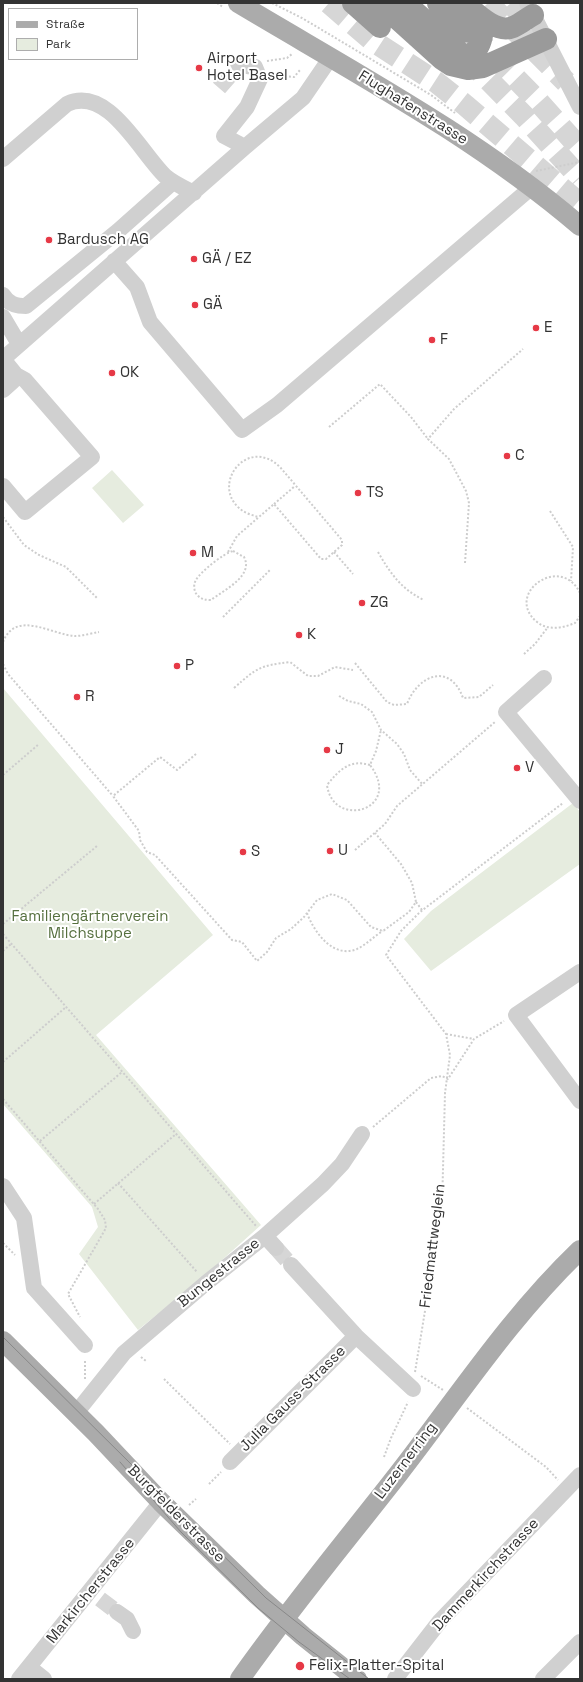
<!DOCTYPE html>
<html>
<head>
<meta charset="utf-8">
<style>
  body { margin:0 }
  #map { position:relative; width:583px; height:1682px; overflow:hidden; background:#fff; font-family:"Space Grotesk",sans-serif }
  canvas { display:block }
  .frame { position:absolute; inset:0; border:4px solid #333; pointer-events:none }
  .legend { position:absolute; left:8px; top:8px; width:130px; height:52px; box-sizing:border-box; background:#fff; border:1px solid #adadad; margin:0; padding:5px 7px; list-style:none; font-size:12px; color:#333 }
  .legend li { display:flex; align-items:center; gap:8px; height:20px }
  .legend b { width:20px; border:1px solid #adadad }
</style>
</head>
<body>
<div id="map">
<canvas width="583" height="1682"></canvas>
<div class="frame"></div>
<ul class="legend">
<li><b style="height:5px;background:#ababab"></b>Straße</li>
<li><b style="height:11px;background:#e6ecdf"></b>Park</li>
</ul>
</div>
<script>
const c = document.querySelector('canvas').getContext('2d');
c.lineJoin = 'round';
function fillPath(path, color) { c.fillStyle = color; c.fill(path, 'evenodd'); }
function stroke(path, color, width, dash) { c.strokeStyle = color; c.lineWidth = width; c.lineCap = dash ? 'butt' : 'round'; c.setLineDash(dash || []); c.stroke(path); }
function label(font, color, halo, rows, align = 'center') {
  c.font = font + ' "Space Grotesk",sans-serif'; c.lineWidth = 4; c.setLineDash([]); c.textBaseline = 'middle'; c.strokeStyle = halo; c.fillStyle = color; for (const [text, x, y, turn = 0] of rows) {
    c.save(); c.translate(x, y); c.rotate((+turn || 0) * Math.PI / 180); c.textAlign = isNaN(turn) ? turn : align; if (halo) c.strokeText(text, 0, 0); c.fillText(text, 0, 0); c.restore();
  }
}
fillPath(new Path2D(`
  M112 470 144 505 123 523 92 488Z
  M3 688 213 935 96 1035 261 1225 202 1278 138 1330 79 1254 98 1227 92 1207 3 1104Z
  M573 803 580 812V864L431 971 404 939 431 911Z`), '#e6ecdf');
stroke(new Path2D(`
  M219 88 239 65
  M276 1248 291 1265
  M100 1599 117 1612`), '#d6d6d6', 16, [16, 8]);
stroke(new Path2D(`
  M329 3 373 41 436 82 465 105 580 204
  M488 3 566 82
  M511 3 538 34
  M470 32 535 98 580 148
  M466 57 524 116 580 178`), '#d6d6d6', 22, [22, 11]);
stroke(new Path2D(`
  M217 3 223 7
  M272 3 302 18 431 95 455 113
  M267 61 287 58 292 54
  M273 75 294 77 300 70
  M536 171 580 162
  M329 427 380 384 411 417 428 439
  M274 504 295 486
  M550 511 573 547 571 581
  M3 517 24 545 39 555 66 567 97 598
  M233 551 244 557C254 576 224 590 211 600 205 600 201 599 197 595 194 591 193 585 196 580 200 572 224 553 233 551Z
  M228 552 237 536 274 504 321 559H326L342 545V540L280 467C248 436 211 483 239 508 244 513 252 515 258 517
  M334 552 353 574
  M378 552C390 573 402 590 424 600
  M465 563 469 503 466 491 449 459 428 439 454 409 523 349
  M580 593C561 553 503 594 537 622 548 631 563 628 575 623L580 616
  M223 617 271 569
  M3 642C16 609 52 635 75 636 83 636 92 633 99 632
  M524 654 535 644 548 627
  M355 663 387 702 394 705 407 704C418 675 450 662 463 698L479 697 493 685
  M3 664 8 674 113 796
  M234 688C258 667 259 666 290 662L308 676H318L335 667 353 670
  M339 696 348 701 361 704 372 712 381 730 397 744 404 754 410 770 423 785
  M196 754 177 770 160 757 113 796 139 831 140 840 147 852 155 855 232 940 242 942 257 961 267 952 276 938 291 929 304 917 317 900 332 894 347 900 371 927 383 931 409 912 416 902 412 883 401 864 375 833
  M370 765C350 759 339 770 327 785 333 830 404 810 370 765L376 751 381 730
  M3 775 39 744
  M355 850 385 824 397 806 495 722
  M416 902 422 910
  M307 913C314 932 333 959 357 949 366 945 374 936 383 931
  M3 924 97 846
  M3 934 256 1226
  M3 951 11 944
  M446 1034 474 1039
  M3 1062 66 1007
  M3 1099 98 1209 105 1220 106 1228 68 1294 80 1317
  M373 1127 431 1078 442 1076 448 1079 474 1039 504 1021
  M40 1141 122 1072
  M118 1183 197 1272
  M94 1204 176 1134
  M3 1243 15 1255
  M141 1357 146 1361
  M415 1372 442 1207 445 1093 450 1055 446 1034 386 955 401 931 420 912 563 803
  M421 1376 443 1390
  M85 1379V1359
  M164 1379 230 1444
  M467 1408 546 1467 558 1480
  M384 1457 391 1438 408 1402
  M209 1484 221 1472
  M189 1505 196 1499`), '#cdcdcd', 2, [2, 2]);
stroke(new Path2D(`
  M527 3 580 107
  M239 65 255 67 260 79 247 107 224 136 245 147
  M3 159 67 104C108 85 140 152 165 176 173 183 184 188 194 193
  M114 261 137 287 150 322 242 430 277 405 532 187
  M3 295C8 304 16 306 26 306L118 231 173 182
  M3 317 19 344
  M3 359 245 147 303 98 331 57
  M3 359 16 375 25 380 92 457 25 512 3 486
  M3 368 13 381 3 390
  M544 678 506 712 580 801
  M580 972 516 1015 580 1101
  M3 1186 24 1218 34 1288 85 1345
  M265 1236 276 1248
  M291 1265 356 1336 413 1389
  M76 1413 124 1353 206 1283 265 1236 323 1184 342 1164 362 1134
  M230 1462 356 1336
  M117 1612 127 1619 133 1631
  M29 1667 44 1679
  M19 1679 161 1502
  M395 1679 440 1621 580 1475
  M543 1679 580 1642`), '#d0d0d0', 16);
stroke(new Path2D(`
  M238 3C355 73 476 137 580 226
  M3 1341 96 1433 161 1502 257 1595 303 1636 357 1679
  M240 1679C290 1608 346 1541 399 1473 458 1397 510 1317 580 1250`), '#ababab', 20);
stroke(new Path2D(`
  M353 3 380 27
  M380 3 442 59 451 65 468 69 483 67 546 39
  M405 3 456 48
  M438 3 470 32
  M464 3C476 13 496 34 513 27 520 24 526 19 533 15
  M443 59C474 60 484 50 483 19`), '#9a9a9a', 22);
stroke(new Path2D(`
  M3 1337 266 1598 369 1679
  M120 1462 181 1532 258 1608 299 1642 350 1679`), '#888', 1);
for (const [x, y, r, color] of [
  [199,68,4,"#e63946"],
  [49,240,4,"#e63946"],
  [194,259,4,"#e63946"],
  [195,305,4,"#e63946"],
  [536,328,4,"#e63946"],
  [432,340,4,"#e63946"],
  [112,373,4,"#e63946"],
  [507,456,4,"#e63946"],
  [358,493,4,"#e63946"],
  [193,553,4,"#e63946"],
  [362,603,4,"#e63946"],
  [299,635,4,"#e63946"],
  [177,666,4,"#e63946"],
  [77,697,4,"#e63946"],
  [327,750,4,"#e63946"],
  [517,768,4,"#e63946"],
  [330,851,4,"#e63946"],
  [243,852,4,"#e63946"],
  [300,1666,5,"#e63946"]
]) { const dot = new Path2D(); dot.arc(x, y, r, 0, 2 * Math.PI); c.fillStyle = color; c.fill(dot); stroke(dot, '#fff', 1.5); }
label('15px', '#333', '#fff', [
  ["Airport",207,59],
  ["Hotel Basel",207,76],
  ["Bardusch AG",57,240],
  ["GÄ / EZ",202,259],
  ["GÄ",203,305],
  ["E",544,328],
  ["F",440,340],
  ["OK",120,373],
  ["C",515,456],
  ["TS",366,493],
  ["M",201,553],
  ["ZG",370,603],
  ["K",307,635],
  ["P",185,666],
  ["R",85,697],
  ["J",335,750],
  ["V",525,768],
  ["U",338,851],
  ["S",251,852],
  ["Felix-Platter-Spital",309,1666]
], 'left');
label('15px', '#333', '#fff', [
  ["Flughafenstrasse",413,108,32],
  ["Friedmattweglein",433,1246,-83],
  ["Bungestrasse",219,1273,-39],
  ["Julia Gauss-Strasse",293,1399,-45],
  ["Luzernerring",406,1461,-53],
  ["Burgfelderstrasse",176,1514,45],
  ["Dammerkirchstrasse",486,1575,-47],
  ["Markircherstrasse",91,1591,-51]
]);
label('15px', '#56703f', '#fff', [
  ["Familiengärtnerverein",90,917],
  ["Milchsuppe",90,934]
]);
</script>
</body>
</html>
